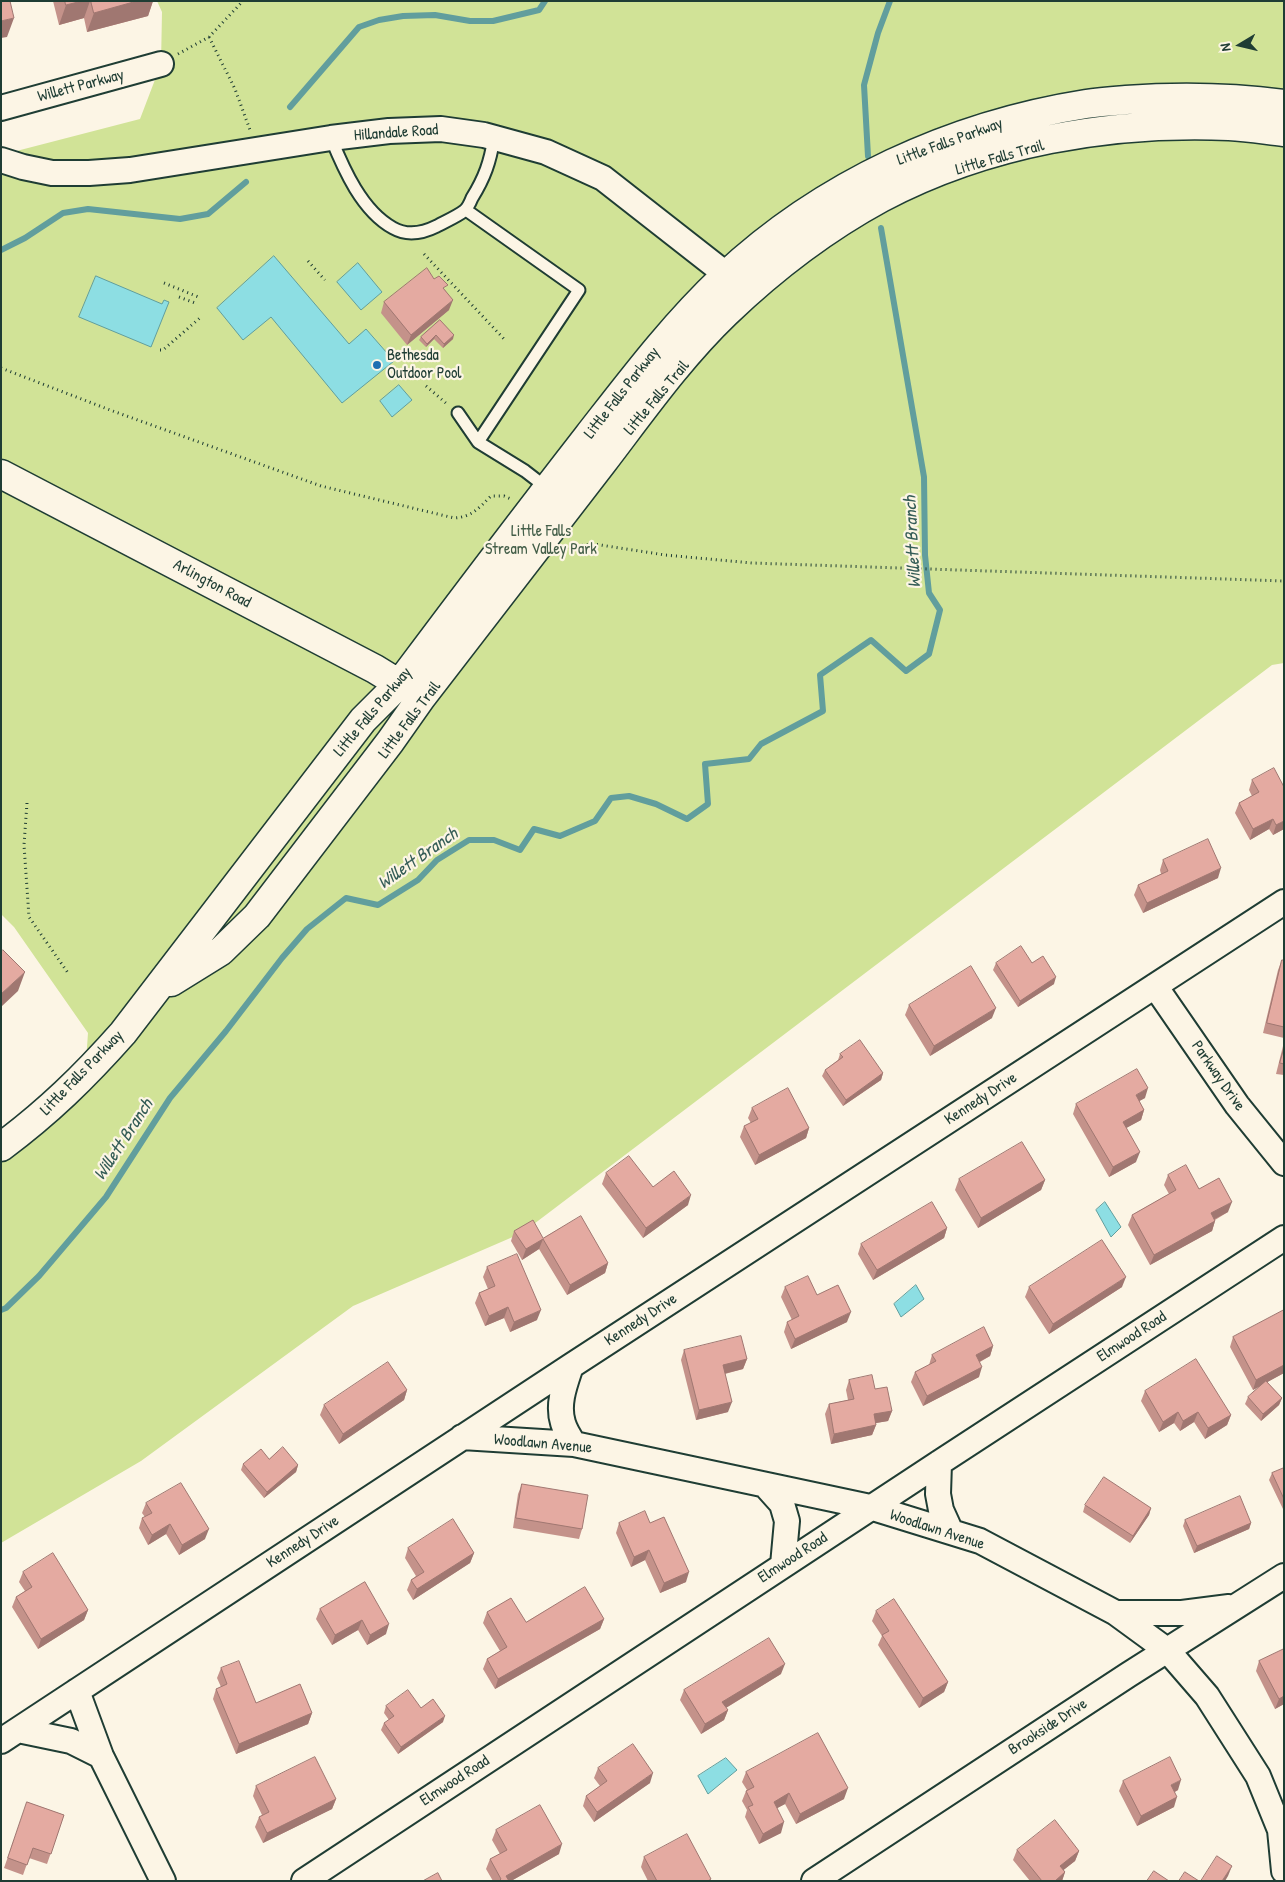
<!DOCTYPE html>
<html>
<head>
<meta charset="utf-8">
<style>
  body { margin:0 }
  #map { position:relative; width:1285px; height:1882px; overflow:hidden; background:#fcf5e5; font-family:"Patrick Hand",sans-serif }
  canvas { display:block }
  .frame { position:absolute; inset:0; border:2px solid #1f3d34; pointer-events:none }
  .north { position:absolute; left:1215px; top:20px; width:50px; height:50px; -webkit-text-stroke:4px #fcf5e5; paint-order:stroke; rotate:261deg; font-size:14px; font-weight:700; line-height:20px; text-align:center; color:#1f3d34 }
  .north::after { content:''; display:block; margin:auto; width:18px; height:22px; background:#1f3d34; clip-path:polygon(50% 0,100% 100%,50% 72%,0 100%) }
</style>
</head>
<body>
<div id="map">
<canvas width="1285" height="1882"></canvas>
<div class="frame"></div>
<div class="north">N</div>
</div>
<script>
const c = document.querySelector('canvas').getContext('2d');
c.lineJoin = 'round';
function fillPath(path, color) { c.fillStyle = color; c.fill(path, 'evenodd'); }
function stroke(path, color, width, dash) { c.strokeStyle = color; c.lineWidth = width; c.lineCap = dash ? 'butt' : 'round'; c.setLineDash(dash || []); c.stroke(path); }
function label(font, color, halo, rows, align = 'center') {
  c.font = font + ' "Patrick Hand",sans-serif'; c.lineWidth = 4.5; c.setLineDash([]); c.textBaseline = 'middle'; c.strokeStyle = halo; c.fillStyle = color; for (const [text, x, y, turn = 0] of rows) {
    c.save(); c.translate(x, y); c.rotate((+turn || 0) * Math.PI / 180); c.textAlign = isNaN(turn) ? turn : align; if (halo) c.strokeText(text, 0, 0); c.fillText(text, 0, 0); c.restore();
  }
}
fillPath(new Path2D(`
  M157 1H1284V663L1272 665 522 1233 353 1306 141 1461 1 1543V1145L85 1075 88 1033 14 927 1 914V155L140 119 161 64 162 12Z`), '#d1e397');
const water = new Path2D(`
  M274 256 349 344 366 329 394 361 342 403 271 317 243 340 217 308Z
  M358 263 382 292 361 310 337 282Z
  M96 276 162 304 164 300 169 302 151 347 79 317Z
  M399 385 412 400 392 417 380 401Z
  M1105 1202 1121 1227 1111 1237 1096 1210Z
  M916 1285 924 1299 901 1317 894 1304Z
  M726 1758 737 1770 708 1794 698 1776Z`);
fillPath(water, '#8ddee3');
stroke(water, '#619e9d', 1);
stroke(new Path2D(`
  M290 107 359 27 379 20 403 16 435 15 470 21H493L539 10 545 1
  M868 156 864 85 878 33 890 1
  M1 250 25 238 63 213 88 209 180 219 208 214 246 182
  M1 1310 6 1308 39 1276 106 1197 170 1098 226 1031 282 958 307 929 346 898 378 905 418 880 437 860 469 840H494L520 850 534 829 560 836 595 821 611 798 629 796 656 804 687 819 708 804 705 764 749 759 761 744 823 711 820 675 871 640 906 671 929 654 940 610 929 593 925 555 924 477 881 228`), '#619e9d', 6);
const lane = new Path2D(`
  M331 138C344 170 362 211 393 228 407 236 423 233 437 226 446 221 456 217 464 211 468 208 470 203 472 198 485 177 490 162 494 138
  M466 210 579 290 478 442
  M458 413 478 442 525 471 547 488`);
const street = new Path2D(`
  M1 108 161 64
  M1 160 23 167 52 173H89L130 170 331 138 389 131 441 129 484 135 546 152 603 178 741 286
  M1155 986 1237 1105 1284 1163
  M571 1366C565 1384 557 1404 563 1423 565 1430 570 1438 574 1444
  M462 1437 574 1444 870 1507 980 1541 1116 1613 1168 1651 1207 1696 1258 1776 1280 1830 1284 1871
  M939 1463 938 1494 941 1510 951 1532
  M765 1485 782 1504 787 1521 783 1565
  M1116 1613H1182L1229 1607
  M77 1691 101 1756 163 1881
  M18 1730 71 1741 101 1756
  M1 1741 571 1366 1284 902
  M304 1881 939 1463 1284 1238
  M814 1881 1128 1675 1284 1576`);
const secondary = new Path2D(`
  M1 474 375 669 414 693
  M171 982 221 951 257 916 390 742 421 698C482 619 542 540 603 462 642 411 680 357 726 313 773 268 824 229 881 198 987 142 1110 121 1229 126 1247 127 1266 130 1284 132
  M1 1147C48 1112 84 1077 123 1033L363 720 400 683C462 600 525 517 588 436 631 381 673 325 724 277 823 184 953 125 1086 104 1099 102 1113 101 1126 100 1179 96 1231 97 1284 104`);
stroke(lane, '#1f3d34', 15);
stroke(street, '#1f3d34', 28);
stroke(secondary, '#1f3d34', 31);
stroke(new Path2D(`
  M209 37 235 89 250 130
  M178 54 209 37 243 1
  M424 254 505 340
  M308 261 325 280
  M164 283 201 298
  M179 297 195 303
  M160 350H163L201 317
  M1 368 110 410 321 486 454 518C472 517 479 508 491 496H504L511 499
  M426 386 447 404
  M567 547 594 544 665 555 752 563 1284 581
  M27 803 24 845 29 917 68 973`), '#1f3d34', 3, [1, 4]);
stroke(lane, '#fcf5e5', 11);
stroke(street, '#fcf5e5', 24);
stroke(secondary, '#fcf5e5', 28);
fillPath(new Path2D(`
  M53 1H153L148 16 87 32 84 18 59 25Z
  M434 279 446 291 449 310 407 345 381 313 384 302Z
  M440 320 453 339 443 348 434 339 426 347 419 340 421 337Z
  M1252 780 1284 829 1273 835 1269 829 1250 840 1235 813 1239 803 1252 796 1249 790Z
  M1163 860 1218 878 1143 913 1134 895 1138 885 1161 874 1160 870Z
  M1282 960H1284V1038L1263 1033 1278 970Z
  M996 963H1032L1054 984 1018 1007 993 970Z
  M909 1005 992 1018 930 1056 905 1015Z
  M1284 1042V1075L1276 1074Z
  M840 1054 883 1073 881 1080 843 1106 822 1076 825 1070 838 1060Z
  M1145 1098 1139 1101 1144 1110 1141 1120 1126 1128 1136 1162 1109 1177 1073 1114 1076 1104Z
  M752 1108 809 1128 806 1138 755 1165 740 1137 744 1126 751 1123 748 1118Z
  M606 1173 653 1187 688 1205 643 1238 602 1184Z
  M1168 1175 1199 1189 1228 1212 1215 1220V1221L1212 1231 1150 1265 1128 1225 1132 1215 1169 1194 1164 1185Z
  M959 1179 1045 1180 1041 1190 978 1228 955 1190Z
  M947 1228 944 1238 873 1280 858 1254 861 1244Z
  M514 1231 543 1238 608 1263 605 1273 567 1295 539 1249 522 1260 511 1241Z
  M487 1267 537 1320 510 1332 504 1318 485 1326 475 1303 479 1293 488 1289 483 1277Z
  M785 1287 817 1295 847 1322 791 1349 784 1332 787 1322 792 1320 781 1297Z
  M1029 1287H1122L1049 1334 1025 1297Z
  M1284 1310V1373L1267 1382 1282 1398 1279 1405 1261 1421 1245 1404 1248 1397 1260 1386 1253 1390 1230 1347 1233 1337Z
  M993 1346 990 1356 980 1362 979 1377 923 1406 911 1382 915 1372 929 1365 932 1355Z
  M684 1350 747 1359 743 1369 725 1374 728 1412 696 1420 681 1360Z
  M849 1380 875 1389 892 1411 888 1421 876 1423V1425L872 1435 831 1444 825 1414 829 1404 848 1400 846 1390Z
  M407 1390 404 1400 339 1444 320 1415 324 1405Z
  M1145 1391 1231 1415 1227 1425 1205 1439 1194 1422 1180 1431 1174 1423 1159 1432 1141 1401Z
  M269 1459 298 1465 296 1472 264 1498 241 1470 243 1464Z
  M1284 1468V1509H1283L1269 1480 1272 1473Z
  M522 1484 582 1529 579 1539 513 1528 518 1494Z
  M146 1503 205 1539 179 1555 166 1534 148 1545 139 1528 142 1518 145 1517 142 1513Z
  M1085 1505 1151 1508 1149 1515 1130 1543 1083 1512Z
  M1185 1520 1251 1523 1249 1529 1194 1553 1183 1526Z
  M619 1523H650L686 1582 660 1593 645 1560 631 1567 616 1533Z
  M408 1548 474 1553 470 1563 413 1600 407 1590 411 1580 416 1576 405 1558Z
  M23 1572 88 1610 84 1620 38 1649 12 1607 16 1597 25 1591 19 1582Z
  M365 1582 386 1634 367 1645 358 1630 332 1645 316 1619 320 1609Z
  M876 1611 948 1682 944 1692 919 1708 878 1645 882 1636 872 1621Z
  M487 1612 526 1622 604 1619 600 1629 495 1689 483 1669 487 1659 500 1651 483 1623Z
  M1284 1649V1704L1275 1709 1256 1671 1259 1661Z
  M221 1668 256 1703 312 1713 308 1724 236 1754 213 1699 216 1689 221 1687 217 1678Z
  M781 1674 726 1708 728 1710 724 1720 701 1734 680 1700 684 1690Z
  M386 1706 421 1708 443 1722 398 1754 381 1730 384 1723 389 1720 384 1713Z
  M598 1768 650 1783 594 1822 583 1806 586 1796 600 1786 594 1778Z
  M746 1772 844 1799 796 1824 785 1804 777 1808 781 1833 759 1844 745 1817 747 1810 742 1801 746 1791 747 1790 742 1782Z
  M1123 1781 1178 1790 1175 1792 1174 1807 1137 1826 1119 1791Z
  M256 1786 336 1799 332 1809 263 1843 255 1827 259 1817 262 1815 253 1796Z
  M27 1802 64 1815 47 1864 29 1858 23 1875 4 1868Z
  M496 1830 559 1854 511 1881H493L486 1869 490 1859 500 1854 492 1840Z
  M1017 1850 1079 1851 1075 1861 1063 1870 1065 1872 1062 1881H1030L1013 1860Z
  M644 1857 711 1881H648L641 1867Z`), '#c4928a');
fillPath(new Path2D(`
  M82 1H90L84 18 59 25 66 5Z
  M137 1H153L148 16 87 32 94 13Z
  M14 18 7 37 1 38V21Z
  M453 300 449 310 407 345 411 335Z
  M436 335 434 339 426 347 427 344Z
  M454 335 453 339 443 348 444 344Z
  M1273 819 1269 829 1250 840 1253 829Z
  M1284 821V829L1273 835 1276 825Z
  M1221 868 1218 878 1143 913 1147 903Z
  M25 972 18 991 1 1007V994Z
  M1056 977 1054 984 1018 1007 1020 1001Z
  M996 1008 992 1018 930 1056 934 1046Z
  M883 1073 881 1080 843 1106 846 1100Z
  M1148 1088 1145 1098 1132 1105 1136 1095Z
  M1144 1110 1141 1120 1119 1132 1123 1122Z
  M809 1128 806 1138 755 1165 759 1155Z
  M1140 1152 1136 1162 1109 1177 1113 1167Z
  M1045 1180 1041 1190 978 1228 981 1218Z
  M691 1195 688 1205 643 1238 646 1228Z
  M1232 1202 1228 1212 1207 1223 1211 1213Z
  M1215 1221 1212 1231 1150 1265 1154 1255Z
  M947 1228 944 1238 873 1280 877 1270Z
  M543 1239 539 1249 522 1260 526 1249Z
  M608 1263 605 1273 567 1295 570 1285Z
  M1126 1277 1122 1287 1049 1334 1053 1324Z
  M508 1307 504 1318 485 1326 489 1316Z
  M541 1310 537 1320 510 1332 514 1322Z
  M851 1312 847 1322 791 1349 795 1339Z
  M993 1346 990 1356 973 1365 976 1355Z
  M747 1359 743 1369 719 1375 723 1365Z
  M1284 1365V1373L1253 1390 1256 1380Z
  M982 1367 979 1377 923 1406 927 1396Z
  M407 1390 404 1400 339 1444 343 1434Z
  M1282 1398 1279 1405 1261 1421 1263 1414Z
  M732 1402 728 1412 696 1420 699 1410Z
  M892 1411 888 1421 870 1424 874 1414Z
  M1178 1412 1174 1423 1159 1432 1163 1422Z
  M1198 1412 1194 1422 1180 1431 1183 1421Z
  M1231 1415 1227 1425 1205 1439 1208 1428Z
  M876 1425 872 1435 831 1444 834 1434Z
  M298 1465 296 1472 264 1498 267 1492Z
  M1151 1508 1149 1515 1130 1543 1133 1536Z
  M1251 1523 1249 1529 1194 1553 1197 1546Z
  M170 1524 166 1534 148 1545 152 1535Z
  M209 1529 205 1539 179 1555 182 1545Z
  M649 1550 645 1560 631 1567 634 1557Z
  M474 1553 470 1563 413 1600 417 1589Z
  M689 1572 686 1582 660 1593 664 1583Z
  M88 1610 84 1620 38 1649 41 1639Z
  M604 1619 600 1629 495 1689 498 1679Z
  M362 1620 358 1630 332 1645 335 1635Z
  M389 1624 386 1634 367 1645 370 1635Z
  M785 1664 781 1674 719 1712 722 1702Z
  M948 1682 944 1692 919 1708 923 1698Z
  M1284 1696V1704L1275 1709 1279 1699Z
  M728 1710 724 1720 701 1734 705 1724Z
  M312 1713 308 1724 236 1754 239 1744Z
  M445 1716 443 1722 398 1754 401 1747Z
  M653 1773 650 1783 594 1822 597 1812Z
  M1181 1780 1178 1790 1168 1795 1171 1785Z
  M848 1788 844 1799 796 1824 800 1814Z
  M789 1793 785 1804 770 1812 774 1802Z
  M1177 1797 1174 1807 1137 1826 1141 1816Z
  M336 1799 332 1809 263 1843 267 1833Z
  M784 1822 781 1833 759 1844 763 1834Z
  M562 1844 559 1854 511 1881H504L506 1876Z
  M1079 1851 1075 1861 1056 1876 1060 1866Z
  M1232 1866 1228 1876 1225 1881H1222Z
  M1065 1872 1062 1881H1055Z`), '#a07771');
const building = new Path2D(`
  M1 1H10L14 18 1 21Z
  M65 1H82L66 5Z
  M91 1H137L94 13Z
  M427 268 434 279 439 276 448 285 443 288 453 300 411 335 384 302Z
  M440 320 454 335 444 344 436 335 427 344 421 337Z
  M1274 768 1284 787V821L1276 825 1273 819 1253 829 1239 803 1259 792 1252 780Z
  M1208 839 1221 868 1147 903 1138 885 1168 871 1163 860Z
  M1021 946 1032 963 1043 956 1056 977 1020 1001 996 963Z
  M3 950 25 972 1 994V952Z
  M1282 960H1284V1027L1267 1023Z
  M971 966 996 1008 934 1046 909 1005Z
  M860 1040 883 1073 846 1100 825 1070 843 1057 840 1054Z
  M1284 1048V1064L1280 1063Z
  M1137 1069 1148 1088 1136 1095 1144 1110 1123 1122 1140 1152 1113 1167 1076 1104Z
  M788 1088 809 1128 759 1155 744 1126 758 1119 752 1108Z
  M1022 1142 1045 1180 981 1218 959 1179Z
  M629 1156 653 1187 674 1171 691 1195 646 1228 606 1173Z
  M1186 1165 1199 1189 1219 1178 1232 1202 1211 1213 1215 1221 1154 1255 1132 1215 1176 1190 1168 1175Z
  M932 1202 947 1228 877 1270 861 1244Z
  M581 1216 608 1263 570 1285 543 1239 526 1249 514 1231 533 1220 543 1238Z
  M1102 1240 1126 1277 1053 1324 1029 1287Z
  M517 1254 541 1310 514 1322 508 1307 489 1316 479 1293 495 1286 487 1267Z
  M808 1276 817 1295 838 1285 851 1312 795 1339 787 1322 799 1316 785 1287Z
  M1284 1310V1365L1256 1380 1233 1337Z
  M984 1327 993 1346 976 1355 982 1367 927 1396 915 1372 936 1361 932 1355Z
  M741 1336 747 1359 723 1365 732 1402 699 1410 684 1350Z
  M1196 1359 1231 1415 1208 1428 1198 1412 1183 1421 1178 1412 1163 1422 1145 1391Z
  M388 1362 407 1390 343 1434 324 1405Z
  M872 1375 875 1389 887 1387 892 1411 874 1414 876 1425 834 1434 829 1404 854 1399 849 1380Z
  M1266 1381 1282 1398 1263 1414 1248 1397Z
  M283 1447 298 1465 267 1492 243 1464 261 1449 269 1459Z
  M1284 1468V1499L1272 1473Z
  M1104 1477 1151 1508 1133 1536 1085 1505Z
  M181 1483 209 1529 182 1545 170 1524 152 1535 142 1518 152 1513 146 1503Z
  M522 1484 588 1495 582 1529 516 1518Z
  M1240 1496 1251 1523 1197 1546 1185 1520Z
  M645 1511 650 1523 664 1517 689 1572 664 1583 649 1550 634 1557 619 1523Z
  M453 1519 474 1553 417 1589 411 1580 424 1572 408 1548Z
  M53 1553 88 1610 41 1639 16 1597 32 1587 23 1572Z
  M365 1582 389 1624 370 1635 362 1620 335 1635 320 1609Z
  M585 1587 604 1619 498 1679 487 1659 507 1647 487 1612 511 1598 526 1622Z
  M894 1599 948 1682 923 1698 882 1635 889 1631 876 1611Z
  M769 1638 785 1664 722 1702 728 1710 705 1724 684 1690Z
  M1284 1649V1696L1279 1699 1259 1661Z
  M239 1661 256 1703 300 1684 312 1713 239 1744 216 1689 227 1684 221 1668Z
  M408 1690 421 1708 433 1699 445 1716 401 1747 384 1723 394 1716 386 1706Z
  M818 1733 848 1788 800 1814 789 1793 774 1802 784 1822 763 1834 748 1807 753 1805 746 1791 754 1787 746 1772Z
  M633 1744 653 1773 597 1812 586 1796 607 1781 598 1768Z
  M315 1757 336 1799 267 1833 259 1817 269 1812 256 1786Z
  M1170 1757 1181 1780 1171 1785 1177 1797 1141 1816 1123 1781Z
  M27 1802 64 1815 51 1854 33 1848 27 1865 8 1858Z
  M540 1805 562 1844 506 1876 509 1881H499L501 1879 490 1859 507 1850 496 1830Z
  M1055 1820 1079 1851 1060 1866 1065 1872 1055 1881H1042L1017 1850Z
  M687 1834 711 1879 708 1881H657L644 1857Z
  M1217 1856 1232 1866 1222 1881H1201Z
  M1154 1871 1169 1881H1147Z
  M1185 1872 1199 1881H1179Z
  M438 1873 442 1881H423Z`);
fillPath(building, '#e4aaa1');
stroke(building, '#a07771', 1);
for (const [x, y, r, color] of [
  [377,365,5,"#1f6fb2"]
]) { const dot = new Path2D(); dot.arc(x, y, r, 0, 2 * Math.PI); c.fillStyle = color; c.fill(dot); stroke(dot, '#fcf5e5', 2); }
label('16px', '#1f3d34', '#fcf5e5', [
  ["Willett Parkway",81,86,-15],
  ["Hillandale Road",396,133,-4],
  ["Little Falls Parkway",950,142,-20],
  ["Little Falls Trail",1000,158,-16],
  ["Little Falls Parkway",622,393,-52],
  ["Little Falls Trail",657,398,-50],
  ["Arlington Road",212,584,28],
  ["Little Falls Parkway",373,712,-50],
  ["Little Falls Trail",410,720,-53],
  ["Little Falls Parkway",82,1073,-46],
  ["Parkway Drive",1218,1076,55],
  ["Kennedy Drive",981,1099,-33],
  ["Kennedy Drive",641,1320,-33],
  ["Elmwood Road",1132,1337,-33],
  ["Woodlawn Avenue",543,1444,5],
  ["Woodlawn Avenue",937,1530,18],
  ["Kennedy Drive",303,1542,-33],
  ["Elmwood Road",793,1558,-33],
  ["Brookside Drive",1048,1727,-33],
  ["Elmwood Road",455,1781,-33]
]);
label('16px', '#1f3d34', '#fcf5e5', [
  ["Bethesda",387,356],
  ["Outdoor Pool",387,374]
], 'left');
label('16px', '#435e48', '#fcf5e5', [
  ["Little Falls",541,532],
  ["Stream Valley Park",541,550]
]);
label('italic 18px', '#355d57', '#fcf5e5', [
  ["Willett Branch",913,542,-93],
  ["Willett Branch",418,859,-35],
  ["Willett Branch",124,1140,-57]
]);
</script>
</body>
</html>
